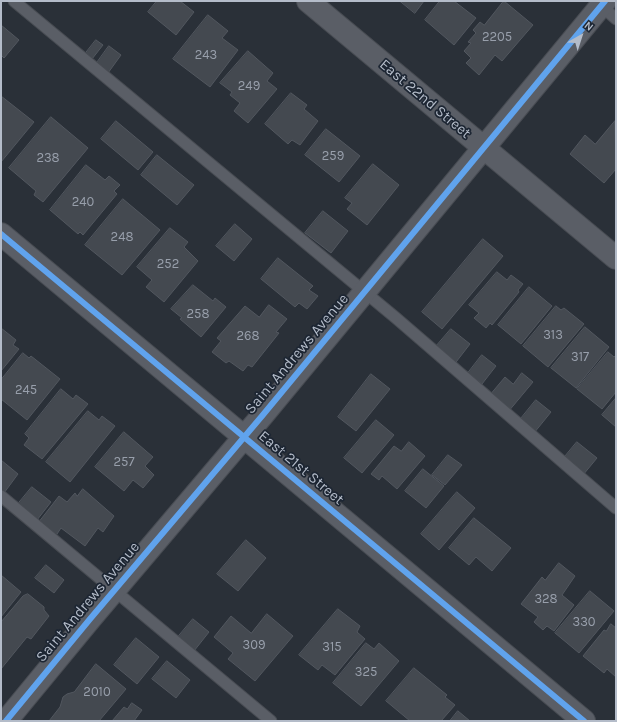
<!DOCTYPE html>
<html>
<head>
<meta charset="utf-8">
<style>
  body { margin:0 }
  #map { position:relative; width:617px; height:722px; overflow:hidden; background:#2a3038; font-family:Karla,sans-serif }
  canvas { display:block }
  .frame { position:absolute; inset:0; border:2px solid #b4bcc9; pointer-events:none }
  .north { position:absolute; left:561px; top:16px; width:40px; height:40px; -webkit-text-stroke:3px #1d2633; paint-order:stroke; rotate:39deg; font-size:11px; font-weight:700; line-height:16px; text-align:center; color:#b4bcc9 }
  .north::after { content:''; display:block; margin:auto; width:14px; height:18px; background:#b4bcc9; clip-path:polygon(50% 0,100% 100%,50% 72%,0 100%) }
</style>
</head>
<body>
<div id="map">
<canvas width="617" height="722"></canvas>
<div class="frame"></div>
<div class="north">N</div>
</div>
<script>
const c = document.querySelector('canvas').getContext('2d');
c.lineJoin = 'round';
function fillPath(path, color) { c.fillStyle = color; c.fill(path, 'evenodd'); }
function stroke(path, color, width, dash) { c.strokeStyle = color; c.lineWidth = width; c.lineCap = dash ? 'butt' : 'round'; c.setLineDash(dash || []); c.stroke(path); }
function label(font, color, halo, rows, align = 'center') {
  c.font = font + ' Karla,sans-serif'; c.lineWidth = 3.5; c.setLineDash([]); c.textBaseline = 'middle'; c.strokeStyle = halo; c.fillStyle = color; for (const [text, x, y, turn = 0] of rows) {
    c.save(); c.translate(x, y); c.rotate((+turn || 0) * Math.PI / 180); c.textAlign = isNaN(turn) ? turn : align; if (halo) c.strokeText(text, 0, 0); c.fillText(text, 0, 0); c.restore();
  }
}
const building = new Path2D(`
  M157 1H180L194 12 176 35 148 12Z
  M400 1H424L415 13Z
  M440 1H454L476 18 454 45 425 20Z
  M504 1 533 25 502 61 495 55 479 75 466 63 471 58 464 51 471 43 468 42 476 33 473 30 480 22 484 25Z
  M208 15 228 31 222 38 238 50 210 87 173 59Z
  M1 25 19 40 4 58 1 55Z
  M96 40 103 45 92 59 85 54Z
  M109 46 121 55 108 73 96 64Z
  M248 51 273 73 267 81 277 89 248 123 234 111 240 103 230 95 232 92 220 83Z
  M291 93 307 105 304 109 318 121 300 145 292 140 288 144 265 124Z
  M1 96 34 122 1 162Z
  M51 117 88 148 43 202 34 195 36 191 9 168Z
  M116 121 153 152 138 170 101 139Z
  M615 121 616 169 604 183 570 154 585 135 595 144Z
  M326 129 360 156 339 182 305 155Z
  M157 155 194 185 177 205 141 175Z
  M373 164 399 185 367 225 347 209 352 203 345 198Z
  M86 165 105 180 109 176 120 185 114 191 117 194 83 235 80 232 78 234 50 210Z
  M123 199 160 230 122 275 85 245Z
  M323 211 348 231 331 253 305 233Z
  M235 224 252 239 234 261 216 246Z
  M170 228 188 242 184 247 198 261 164 302 146 287 152 280 137 267Z
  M483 239 503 256 442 329 422 312Z
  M278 258 313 286 309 290 318 296 307 309 299 303 295 307 261 279Z
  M497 272 507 280 511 275 523 284 518 290 519 292 492 325 490 323 486 328 474 318 479 313 469 305Z
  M193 285 213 301 215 298 226 307 201 337 180 319 182 318 171 309Z
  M529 287 552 306 521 344 498 325Z
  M269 305 287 319 276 332 279 333 252 367 248 365 243 371 229 361 226 363 212 352 221 341 217 338 245 306 259 317Z
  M556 306 561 310 564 308 584 324 548 367 523 346Z
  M585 327 609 347 576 388 551 368Z
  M1 328 16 340 13 345 19 349 1 371Z
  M451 329 470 344 453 366 433 350Z
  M608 352 614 357 616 355V392L602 409 577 389Z
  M23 353 29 358 31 356 60 379 27 420 1 399V380Z
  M482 355 496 366 482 384 468 373Z
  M522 373 533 382 508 412 489 396 505 377 513 384Z
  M371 374 390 389 356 431 338 417Z
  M61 389 73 399 76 395 88 404 42 459 24 445 29 438 25 434Z
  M616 398V427L602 415Z
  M536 400 551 412 534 433 519 421Z
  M88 411 99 420 102 416 115 426 70 482 46 462Z
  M376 420 394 435 362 473 344 458Z
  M124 432 153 457 145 466 154 475 143 488 133 480 124 491 95 467Z
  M409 442 425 456 397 489 382 476 379 480 371 474 394 446 401 451Z
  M577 442 597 458 583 475 563 459Z
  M448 455 462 465 445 485 432 475Z
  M1 460 18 474 4 493 1 491Z
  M423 469 444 486 426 508 405 491Z
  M32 487 51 502 37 520 18 504Z
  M83 489 114 516 103 532 98 528 85 546 61 528 55 537 38 523 59 496 67 502 75 493 77 496Z
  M457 492 475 508 439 550 421 534Z
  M474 518 511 548 492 571 476 557 469 565 449 548Z
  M246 540 266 558 238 591 217 574Z
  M559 563 575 576 562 595 574 605 554 631 547 626 543 630 534 622 538 617 521 604 542 577 545 580Z
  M46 565 64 580 54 593 35 578Z
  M1 575 21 592 1 617Z
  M590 591 614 611 579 653 555 633Z
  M28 594 44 607V610L49 616 31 639 27 637 1 669V622L23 596Z
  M338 609 360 626 357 632 365 639 335 675 322 665 318 670 299 655Z
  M267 614 293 636 255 681 228 659 233 653 214 637 231 616 251 633Z
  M193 619 209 632 194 651 178 637Z
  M611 624 616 628V677L607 669 604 673 583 656 604 630 606 631Z
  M136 638 159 657 137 684 114 665Z
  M366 643 374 649 379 643 399 661 361 706 333 683Z
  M167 661 190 680 176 698 152 679Z
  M96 664 126 689 99 721H49L60 707 63 697 67 694 74 692Z
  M414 668 447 695 445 697 455 705 441 721H410L386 701Z
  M132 703 142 710 134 721H112L124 707 127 709Z
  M458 711 470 721H450Z`);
fillPath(building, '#444950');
stroke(building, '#52575f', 1);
const lane = new Path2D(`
  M14 1 396 318 616 508
  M598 3 616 19
  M1 496 271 721`);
const street = new Path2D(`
  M308 1 616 258
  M1 234 584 721
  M6 721 90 619 262 416 605 1`);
stroke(lane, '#484c53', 13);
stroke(street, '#484c53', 24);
stroke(lane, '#5a5e66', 11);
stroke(street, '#5a5e66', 22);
stroke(new Path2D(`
  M1 234 584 721
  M6 721 90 619 262 416 605 1`), '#60a3ed', 6);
label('13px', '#989fab', null, [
  ["2205",497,37],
  ["243",206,55],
  ["249",249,86],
  ["259",333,156],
  ["238",48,158],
  ["240",83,202],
  ["248",122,237],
  ["252",168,264],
  ["258",198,314],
  ["313",553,335],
  ["268",248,336],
  ["317",580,357],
  ["245",26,390],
  ["257",124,462],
  ["328",546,599],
  ["330",584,622],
  ["309",254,645],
  ["315",332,647],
  ["325",366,672],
  ["2010",97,692]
]);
label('15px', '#b4bcc9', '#1d2633', [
  ["East 22nd Street",425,99,40],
  ["Saint Andrews Avenue",297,354,-50],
  ["East 21st Street",301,468,40],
  ["Saint Andrews Avenue",88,602,-50]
]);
</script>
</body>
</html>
